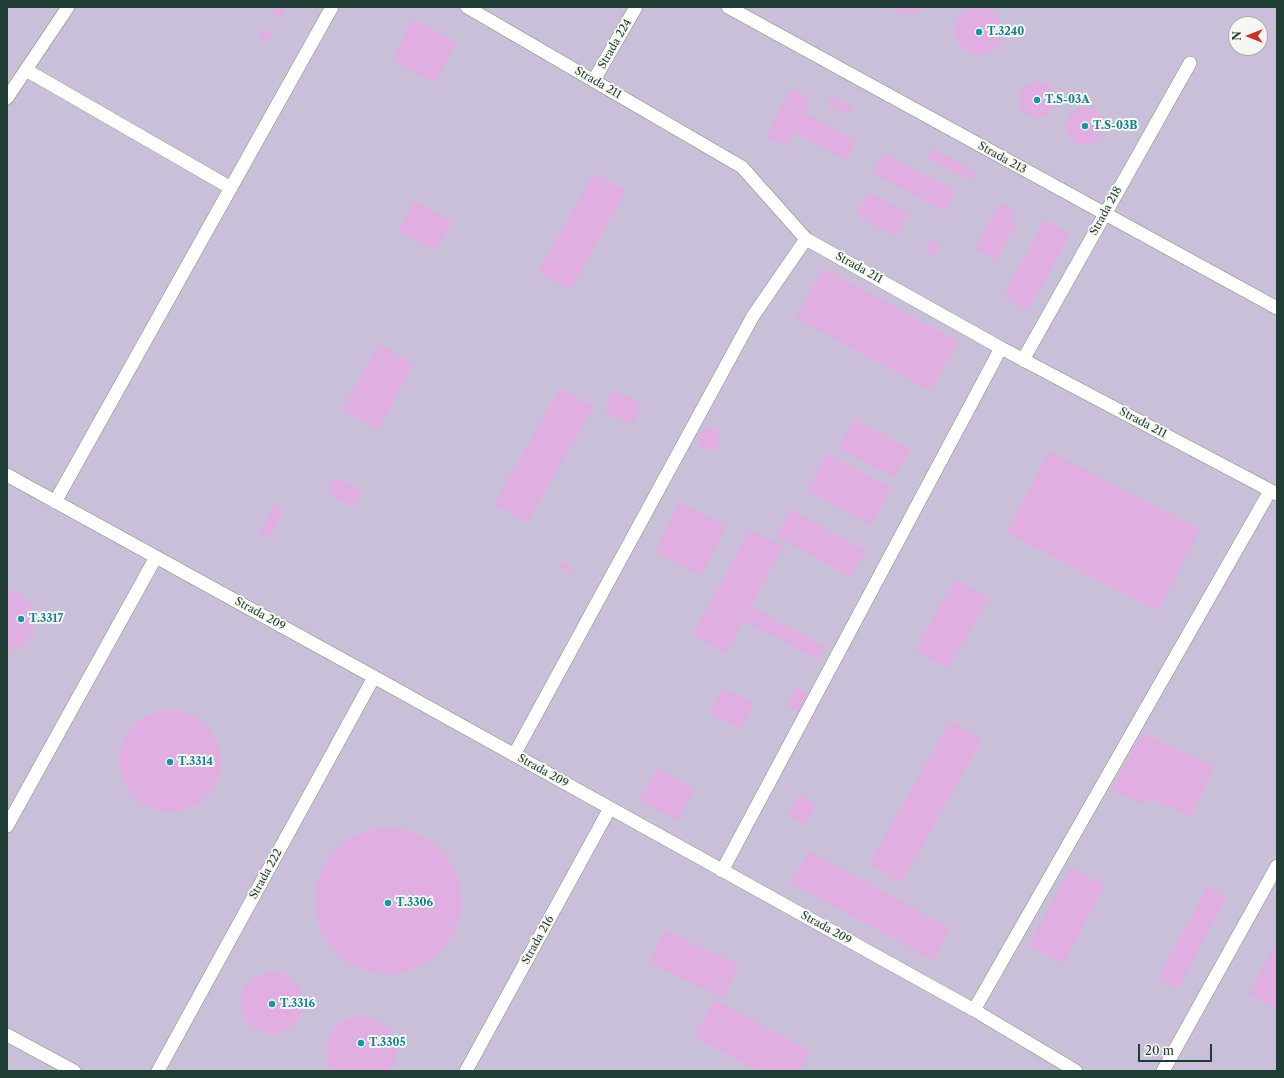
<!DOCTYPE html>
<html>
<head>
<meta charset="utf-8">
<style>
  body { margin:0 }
  #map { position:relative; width:1284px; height:1078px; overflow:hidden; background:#ebe4c6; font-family:"Libre Caslon Text",serif }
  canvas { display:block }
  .frame { position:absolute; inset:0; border:8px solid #1f3d34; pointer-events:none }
  .north { position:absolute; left:1228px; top:16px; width:40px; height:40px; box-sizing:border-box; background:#f6f6f2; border:1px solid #a0aca6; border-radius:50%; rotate:270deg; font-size:11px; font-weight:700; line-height:16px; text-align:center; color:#1f3d34 }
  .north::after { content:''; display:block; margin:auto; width:14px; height:18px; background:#c8321e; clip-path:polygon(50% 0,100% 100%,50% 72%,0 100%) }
  .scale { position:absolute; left:1138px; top:1044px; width:74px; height:18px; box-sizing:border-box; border:2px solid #1f3d34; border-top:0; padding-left:5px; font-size:12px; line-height:14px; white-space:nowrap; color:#1f3d34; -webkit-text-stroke:3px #f6f6f2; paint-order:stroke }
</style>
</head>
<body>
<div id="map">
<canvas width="1284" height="1078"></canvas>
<div class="frame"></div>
<div class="north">N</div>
<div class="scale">20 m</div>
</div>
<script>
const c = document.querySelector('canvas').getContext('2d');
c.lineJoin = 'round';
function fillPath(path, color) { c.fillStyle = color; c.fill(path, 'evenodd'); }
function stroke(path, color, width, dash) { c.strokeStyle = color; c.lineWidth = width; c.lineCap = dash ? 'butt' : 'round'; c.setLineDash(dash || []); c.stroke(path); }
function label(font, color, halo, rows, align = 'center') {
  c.font = font + ' "Libre Caslon Text",serif'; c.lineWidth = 4; c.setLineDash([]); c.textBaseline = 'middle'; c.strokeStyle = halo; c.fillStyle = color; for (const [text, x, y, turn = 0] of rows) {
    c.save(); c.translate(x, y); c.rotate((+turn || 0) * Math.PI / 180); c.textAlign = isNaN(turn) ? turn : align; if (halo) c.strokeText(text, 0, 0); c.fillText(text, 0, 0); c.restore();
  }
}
fillPath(new Path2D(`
  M7 7H1277V1071H7ZM1236 24H1260V48H1236Z`), '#c9bfd8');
fillPath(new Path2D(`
  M272.5 12a5.5 5.5 0 1 1 11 0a5.5 5.5 0 1 1-11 0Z
  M889 7H925L915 14 910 15 899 14Z
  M955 31a24 24 0 1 1 48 0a24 24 0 1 1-48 0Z
  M413 19 457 42 435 83 392 60Z
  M260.5 35a5.5 5.5 0 1 1 11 0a5.5 5.5 0 1 1-11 0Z
  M1019 100a18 18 0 1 1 36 0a18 18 0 1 1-36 0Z
  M792 88 811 99 804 112 856 141 845 160 794 132 786 147 766 136Z
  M832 96 853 107 848 115 827 104Z
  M1066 126a19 19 0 1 1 38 0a19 19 0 1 1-38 0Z
  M932 148 976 172 971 181 927 158Z
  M884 153 956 191 945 212 873 173Z
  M594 173 626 191 570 290 538 272Z
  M869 192 909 214 896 237 856 215Z
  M414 201 452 221 436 251 398 231Z
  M1000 203 1015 211 1010 218 1017 223 996 260 975 248Z
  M1044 220 1070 234 1041 289 1039 288 1027 310 1003 297Z
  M933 239 941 244 934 256 925 251Z
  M823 268 958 341 931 391 796 318Z
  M379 344 414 364 378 430 342 410Z
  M560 388 594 407 527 523 494 504Z
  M613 390 642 403 633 424 604 412Z
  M854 419 910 449 894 478 839 448Z
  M698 439a11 11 0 1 1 22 0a11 11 0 1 1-22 0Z
  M1049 451 1200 529 1158 611 1006 533Z
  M827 453 892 488 871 525 807 490Z
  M335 477 363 492 353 508 326 492Z
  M679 502 726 525 702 576 655 552Z
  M274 505 284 510 269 538 259 533Z
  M791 509 866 551 851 577 776 536Z
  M750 529 783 547 751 606 825 647 818 660 744 620 725 653 693 635Z
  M561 562 573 569 571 574 559 567Z
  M956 579 989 599 948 669 915 650Z
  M7 589 15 591 24 597 31 605 35 616 34 627 33 632 27 642 18 648 7 652Z
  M796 687 809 694 799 713 786 707Z
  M722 688 754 703 741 729 710 714Z
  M119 761a51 51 0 1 1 102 0a51 51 0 1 1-102 0Z
  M950 721 982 739 901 883 869 864Z
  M1142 733 1214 766 1191 817 1148 798 1145 805 1111 790Z
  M658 768 695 789 677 821 640 800Z
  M799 795 816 804 805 825 788 816Z
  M315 901a73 73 0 1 1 146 0a73 73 0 1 1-146 0Z
  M809 851 950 928 933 960 791 883Z
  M1071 867 1105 886 1063 964 1029 945Z
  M1207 887 1226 897 1178 989 1158 979Z
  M665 930 739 965 724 998 649 963Z
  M1277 942V1010L1248 993Z
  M241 1003a31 31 0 1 1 62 0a31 31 0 1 1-62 0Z
  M714 1000 810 1050 799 1071H760L694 1037Z
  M356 1016H367L378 1020 387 1027 393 1036 396 1046V1057L390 1071H332L327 1061 326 1055V1050L328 1039 333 1029 341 1022Z`), '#e0aee1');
const lane = new Path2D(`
  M467 7 742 167 806 239 1001 348 1277 494
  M728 7 1277 308
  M26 70 231 188
  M594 80 636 7
  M7 98 68 7
  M1023 360 1190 63
  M7 475 374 677 974 1010 1076 1071
  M55 502 332 7
  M514 755 753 316 806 239
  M7 826 156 557
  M722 871 1001 348
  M974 1010 1270 491
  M7 1035 74 1071
  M158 1071 374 677
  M466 1071 610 808
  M1163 1071 1277 866`);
stroke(lane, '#85907d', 14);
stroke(lane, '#fff', 13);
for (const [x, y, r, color] of [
  [979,32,4,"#0f9aa8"],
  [1037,100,4,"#0f9aa8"],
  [1085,126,4,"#0f9aa8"],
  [21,619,4,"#0f9aa8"],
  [170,762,4,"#0f9aa8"],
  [388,903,4,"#0f9aa8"],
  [272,1004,4,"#0f9aa8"],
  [361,1043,4,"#0f9aa8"]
]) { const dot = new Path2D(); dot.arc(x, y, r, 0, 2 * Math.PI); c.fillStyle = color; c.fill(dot); stroke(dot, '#f6f6f2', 1.5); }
label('bold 11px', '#0d838f', '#f6f6f2', [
  ["T.3240",987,32],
  ["T.S-03A",1045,100],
  ["T.S-03B",1093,126],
  ["T.3317",29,619],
  ["T.3314",178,762],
  ["T.3306",396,903],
  ["T.3316",280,1004],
  ["T.3305",369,1043]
], 'left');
label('11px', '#1f3d34', '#f6f6f2', [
  ["Strada 224",615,44,-60],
  ["Strada 211",598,83,30],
  ["Strada 213",1002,158,29],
  ["Strada 218",1106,211,-61],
  ["Strada 211",859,268,29],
  ["Strada 211",1143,423,28],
  ["Strada 209",260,614,29],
  ["Strada 209",543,771,29],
  ["Strada 222",266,874,-61],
  ["Strada 209",826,928,29],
  ["Strada 216",538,940,-61]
]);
</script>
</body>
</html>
